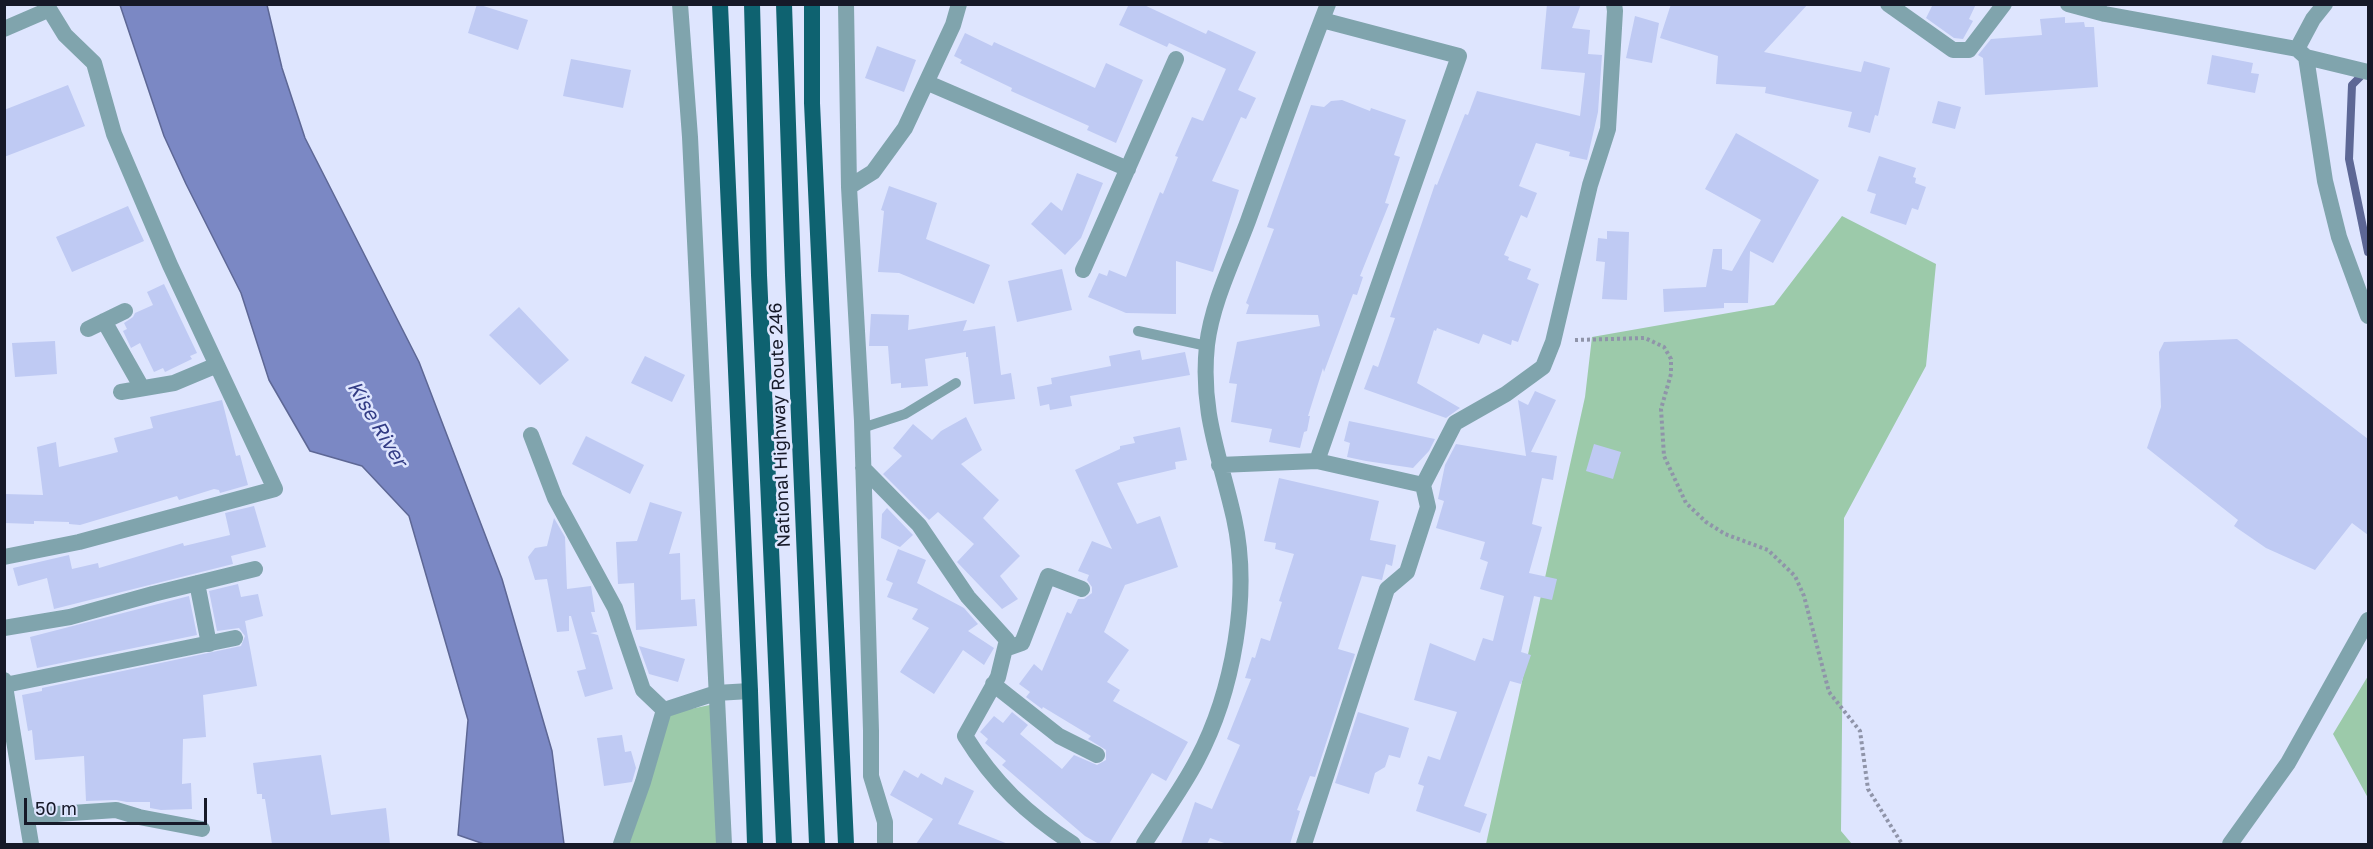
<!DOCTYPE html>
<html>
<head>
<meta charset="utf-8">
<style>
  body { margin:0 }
  #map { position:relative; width:2373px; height:849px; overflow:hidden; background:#dee5fe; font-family:"Golos Text",sans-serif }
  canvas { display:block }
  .frame { position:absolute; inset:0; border:6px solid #161928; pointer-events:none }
  .scale { position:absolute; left:24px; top:798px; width:183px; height:27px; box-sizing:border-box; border:3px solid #161928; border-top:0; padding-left:8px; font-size:18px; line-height:21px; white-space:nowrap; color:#161928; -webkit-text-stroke:4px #dee5fe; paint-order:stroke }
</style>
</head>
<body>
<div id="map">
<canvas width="2373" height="849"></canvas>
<div class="frame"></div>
<div class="scale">50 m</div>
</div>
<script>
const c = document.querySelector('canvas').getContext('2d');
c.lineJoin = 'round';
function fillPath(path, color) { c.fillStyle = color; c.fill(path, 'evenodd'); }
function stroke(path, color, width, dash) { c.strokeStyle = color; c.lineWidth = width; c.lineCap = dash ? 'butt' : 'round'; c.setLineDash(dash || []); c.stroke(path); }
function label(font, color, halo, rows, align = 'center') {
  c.font = font + ' "Golos Text",sans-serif'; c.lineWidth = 5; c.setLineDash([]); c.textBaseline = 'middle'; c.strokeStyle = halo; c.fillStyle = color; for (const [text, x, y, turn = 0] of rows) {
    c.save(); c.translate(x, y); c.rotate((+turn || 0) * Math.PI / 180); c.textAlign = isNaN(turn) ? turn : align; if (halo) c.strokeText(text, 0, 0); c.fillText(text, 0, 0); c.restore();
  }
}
fillPath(new Path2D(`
  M1842 216 1936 264 1926 366 1844 518 1841 831 1852 844H1486L1585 397 1592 337 1774 305Z
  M2368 676V798L2333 734Z
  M724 702 730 844H629L662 715Z`), '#9ccaaa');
const water = new Path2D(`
  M120 5H267L282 68 305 138 419 362 502 579 552 751 564 844H484L458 835 468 720 409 516 362 466 310 451 269 380 241 293 186 184 164 136Z`);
fillPath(water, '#7b88c4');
stroke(water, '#5d6795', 1.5);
stroke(new Path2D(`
  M2365 72 2352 85 2349 159 2368 252`), '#5d6795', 8);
fillPath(new Path2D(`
  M477 4 528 20 518 50 468 33Z
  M1129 4H1142L1206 34 1208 30 1256 52 1238 90 1256 98 1246 119 1241 117 1212 181 1239 190 1213 272 1176 261V314L1126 313 1088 297 1099 273 1107 276 1109 270 1126 277 1160 192 1163 194 1178 157 1175 156 1192 117 1203 121 1226 69 1169 43 1167 47 1119 25Z
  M1547 4H1581L1572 28 1590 30 1588 54 1602 55 1598 112 1587 160 1569 156 1570 152 1536 143 1519 186 1537 193 1527 218 1521 215 1504 255 1509 257 1508 260 1531 269 1527 279 1539 284 1518 342 1512 340 1511 345 1483 334 1479 344 1437 328 1436 331 1434 330 1417 383 1460 408 1446 418 1364 389 1373 365 1378 367 1395 318 1390 317 1435 184 1437 185 1465 114 1468 115 1477 91 1580 116 1585 73 1541 69Z
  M1671 4H1808L1764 52 1861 72 1864 61 1890 68 1878 116 1875 115 1870 133 1848 127 1852 112 1765 93 1766 87 1716 84 1718 56 1660 38Z
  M1933 4H1976L1969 19 1973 21 1963 39 1954 38 1926 18Z
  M1635 16 1659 23 1652 63 1626 58Z
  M2065 17V23L2084 22 2085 27H2094L2098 87 1985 95 1983 58 1978 55 1991 39 2042 35 2040 19Z
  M965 33 992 46 994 42 1095 88 1106 63 1143 80 1116 143 1087 130 1089 126 1011 91 1012 88 960 63 962 60 954 56Z
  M877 46 916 60 904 92 865 78Z
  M2212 55 2253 63 2251 73 2259 74 2255 93 2207 84Z
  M571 59 631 70 623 108 563 96Z
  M68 85 85 126 4 157V110Z
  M1342 100 1370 111 1371 108 1406 120 1394 155 1400 157 1385 203 1389 204 1360 276 1363 277 1357 295 1353 294 1324 372 1323 368 1308 416H1310L1307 431 1304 432 1300 448 1269 442 1272 429 1231 422 1237 384 1229 383 1237 342 1320 326 1318 315 1246 314 1249 305 1246 303 1274 229 1267 227 1311 105 1324 107 1331 101Z
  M1938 101 1961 107 1955 129 1932 123Z
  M1736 133 1819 180 1773 263 1750 251 1748 303H1724V308L1664 312 1663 289 1706 287 1713 249H1722V269L1732 271 1761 220 1705 189Z
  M1879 156 1916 168 1913 177 1916 178 1915 183 1926 187 1918 210 1912 208 1906 225 1870 213 1876 194 1867 191Z
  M1077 173 1103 183 1081 238 1065 255 1031 224 1051 202 1062 211Z
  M889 186 937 203 926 239 990 265 974 304 899 273 878 272 884 211 881 210Z
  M128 206 144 241 72 272 56 237Z
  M1607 231 1629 232 1627 300 1602 299 1605 262 1596 261 1598 238 1607 239Z
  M1062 269 1072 310 1017 322 1008 281Z
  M164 284 197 353 190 356 192 359 165 372 163 368 154 372 140 343 131 348 123 331 127 329 124 323 133 317 135 313 153 305 147 292Z
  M519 307 569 360 540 385 489 335Z
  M871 314 909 315 908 330 967 320 963 331 995 326 1001 375 1011 373 1015 399 974 404 968 357H966V352L925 359 928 386 901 388V383L891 384 888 346H869Z
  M2237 339 2368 439V535L2352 523 2315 570 2266 548 2234 526 2238 520 2147 448 2161 407 2159 352 2164 342Z
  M55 341 57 374 15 377 12 343Z
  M1140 350 1142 360 1185 352 1190 375 1070 396 1072 406 1050 410 1049 404 1040 406 1037 387 1052 384 1051 378 1111 366 1109 356Z
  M645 356 685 375 672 402 631 383Z
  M1535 391 1556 400 1531 452 1557 456 1553 480 1542 478 1532 524 1542 527 1529 573 1557 579 1552 600 1534 596 1521 652 1531 655 1521 684 1510 681 1464 806 1487 814 1480 833 1416 811 1424 786 1418 784 1428 756 1440 760 1457 712 1414 700 1430 643 1475 661 1483 638 1493 641 1504 596 1480 589 1488 562 1480 559 1485 542 1436 528 1444 501 1438 499 1445 465 1456 444 1526 456 1518 400 1528 405Z
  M222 400 236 456 240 455 248 485 220 493 219 490 214 489 179 500 177 496 80 525 69 524V522L34 521V524L4 523V494L43 495 37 447 56 442 59 467 118 452 114 438 153 428 150 417Z
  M966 417 982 450 961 464 999 500 983 518 1020 556 1000 576 1018 599 1002 609 957 562 974 544 938 512 929 520 883 474 902 456 893 448 913 424 932 440 941 431Z
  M1349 421 1435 439 1429 451 1413 468 1366 461 1347 457 1350 443 1344 441Z
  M1180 427 1187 460 1175 462 1176 469 1117 483 1137 524 1160 516 1178 567 1125 585 1104 632 1129 650 1107 682 1120 690 1113 701 1188 742 1166 781 1152 773 1109 844H1099L1085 836 1002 765 1006 761 985 743 988 739 980 732 994 716 1003 723 1012 712 1028 725 1020 734 1062 769 1074 755 1097 765 1106 760V750L1088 739 1091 736 1043 707 1042 709 1026 697 1030 692 1019 684 1034 664 1042 671 1067 612 1071 614 1078 599H1084L1092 593V587L1087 580 1089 575 1078 571 1092 541 1112 549 1075 470 1120 449V446L1135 443 1133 437Z
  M586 436 644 465 630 494 572 464Z
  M1594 444 1621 452 1613 479 1586 471Z
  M1279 478 1379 501 1370 540 1396 545 1392 566 1386 564 1382 580 1362 576 1338 649 1355 654 1315 777 1310 776 1297 810 1300 811 1290 844H1227L1210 838 1207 844H1181L1195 802 1212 809 1240 745 1227 739 1251 679 1245 678 1252 657 1255 658 1261 638 1270 641 1282 602 1279 601 1294 554 1275 549 1276 543 1264 541Z
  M650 502 682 512 669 554 680 553 681 600 695 599 697 626 636 630 634 583 618 584 616 542 637 541Z
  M254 506 266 547 231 556 233 564 54 609 47 578 18 586 13 568 69 555 72 569 98 563 99 568 183 543 184 546 230 535 225 513Z
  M887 508 913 535 900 547 881 538 882 514Z
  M554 518 565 537 567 589 591 586 595 612H591L597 632 590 633 598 635 613 689 585 697 577 671 586 669 571 616H569V631L557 632 547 579 535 580 528 557 535 548 547 546Z
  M898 549 926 560 917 583 964 608 978 624 968 631 994 648 984 665 963 650 934 694 900 672 929 628 912 619 918 609 887 597 893 583 886 580Z
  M238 584 241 597 258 594 263 616 245 621 257 686 203 695 206 737 183 739 182 784 191 783 192 809 161 810 150 808V802H127L116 800 86 801 84 756 35 760 32 730 28 731 22 695 42 691V688L241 646 245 636 239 628 217 631 209 591Z
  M189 596 197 635 37 668 30 637Z
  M639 646 685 659 678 682 649 674Z
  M1358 712 1409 728 1400 758 1389 755 1385 767 1375 773 1369 794 1335 783Z
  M622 735 625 752 631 751 636 768 632 782 604 786 597 738Z
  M321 755 331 815 386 808 390 844H272L265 799H262V794H257L253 763Z
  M904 770 918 778 921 773 942 785 945 777 974 791 958 824 1008 844H916L933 819 890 795Z`), '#bfcaf3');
stroke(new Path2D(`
  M1575 340 1645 338 1664 347 1671 359V374L1661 409 1664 456 1686 503 1706 522 1725 534 1768 550 1795 576 1804 596 1829 692 1860 731 1868 789 1902 844`), '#8f94a9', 4, [3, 3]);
stroke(new Path2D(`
  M1138 331 1207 346
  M862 428 905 414 956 383`), '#80a4ad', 10);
stroke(new Path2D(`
  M680 4 690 137 724 844
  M846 4 849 187 862 421 871 731V776L885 822V844
  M1888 4 1953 50H1969L2004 4
  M2068 4 2105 14 2297 49
  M2325 4 2313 19 2297 49 2306 57 2325 181 2339 237 2368 316
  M4 29 48 10
  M2306 57 2368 72
  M928 83 1128 169
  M849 187 873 172 905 128 953 25 959 4
  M1083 270 1176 59
  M104 321 142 388
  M88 329 125 311
  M121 392 174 383 217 365
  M531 435 555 498 615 608 643 690 664 710
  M1317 461 1459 56 1322 20
  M1219 465 1317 461 1423 485
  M863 468 919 525 968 597 1007 640 998 677 965 736C994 783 1027 814 1073 844
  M4 557 79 542 275 489 170 265 114 134 94 63 65 35 46 4
  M197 583 209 644
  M4 628 70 617 153 594 255 569
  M1005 649 1022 643 1048 576 1082 589
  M4 680 31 844
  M993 684 1059 736 1097 755
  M5 685 235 638
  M27 816 116 810 139 817 202 829
  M621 844 643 782 664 710 716 693 750 691
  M1144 844C1161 817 1182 789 1197 760 1233 692 1251 594 1234 518 1220 456 1200 412 1207 345 1212 303 1233 261 1248 221 1274 149 1300 76 1328 4
  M1304 844 1387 589 1407 572 1428 507 1423 485 1455 423 1506 394 1543 367 1553 342 1590 185 1608 129 1615 11 1614 4
  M2230 844 2288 763 2368 620`), '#80a4ad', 16);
stroke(new Path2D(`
  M720 4 750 691 755 844
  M752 4 759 275 784 844
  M784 4 793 275 817 844
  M812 4V103L846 844`), '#0e6270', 16);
label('18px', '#161928', '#dee5fe', [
  ["National Highway Route 246",780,425,-92]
]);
label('italic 20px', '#333c85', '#dee5fe', [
  ["Kise River",377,424,59]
]);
</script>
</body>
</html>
